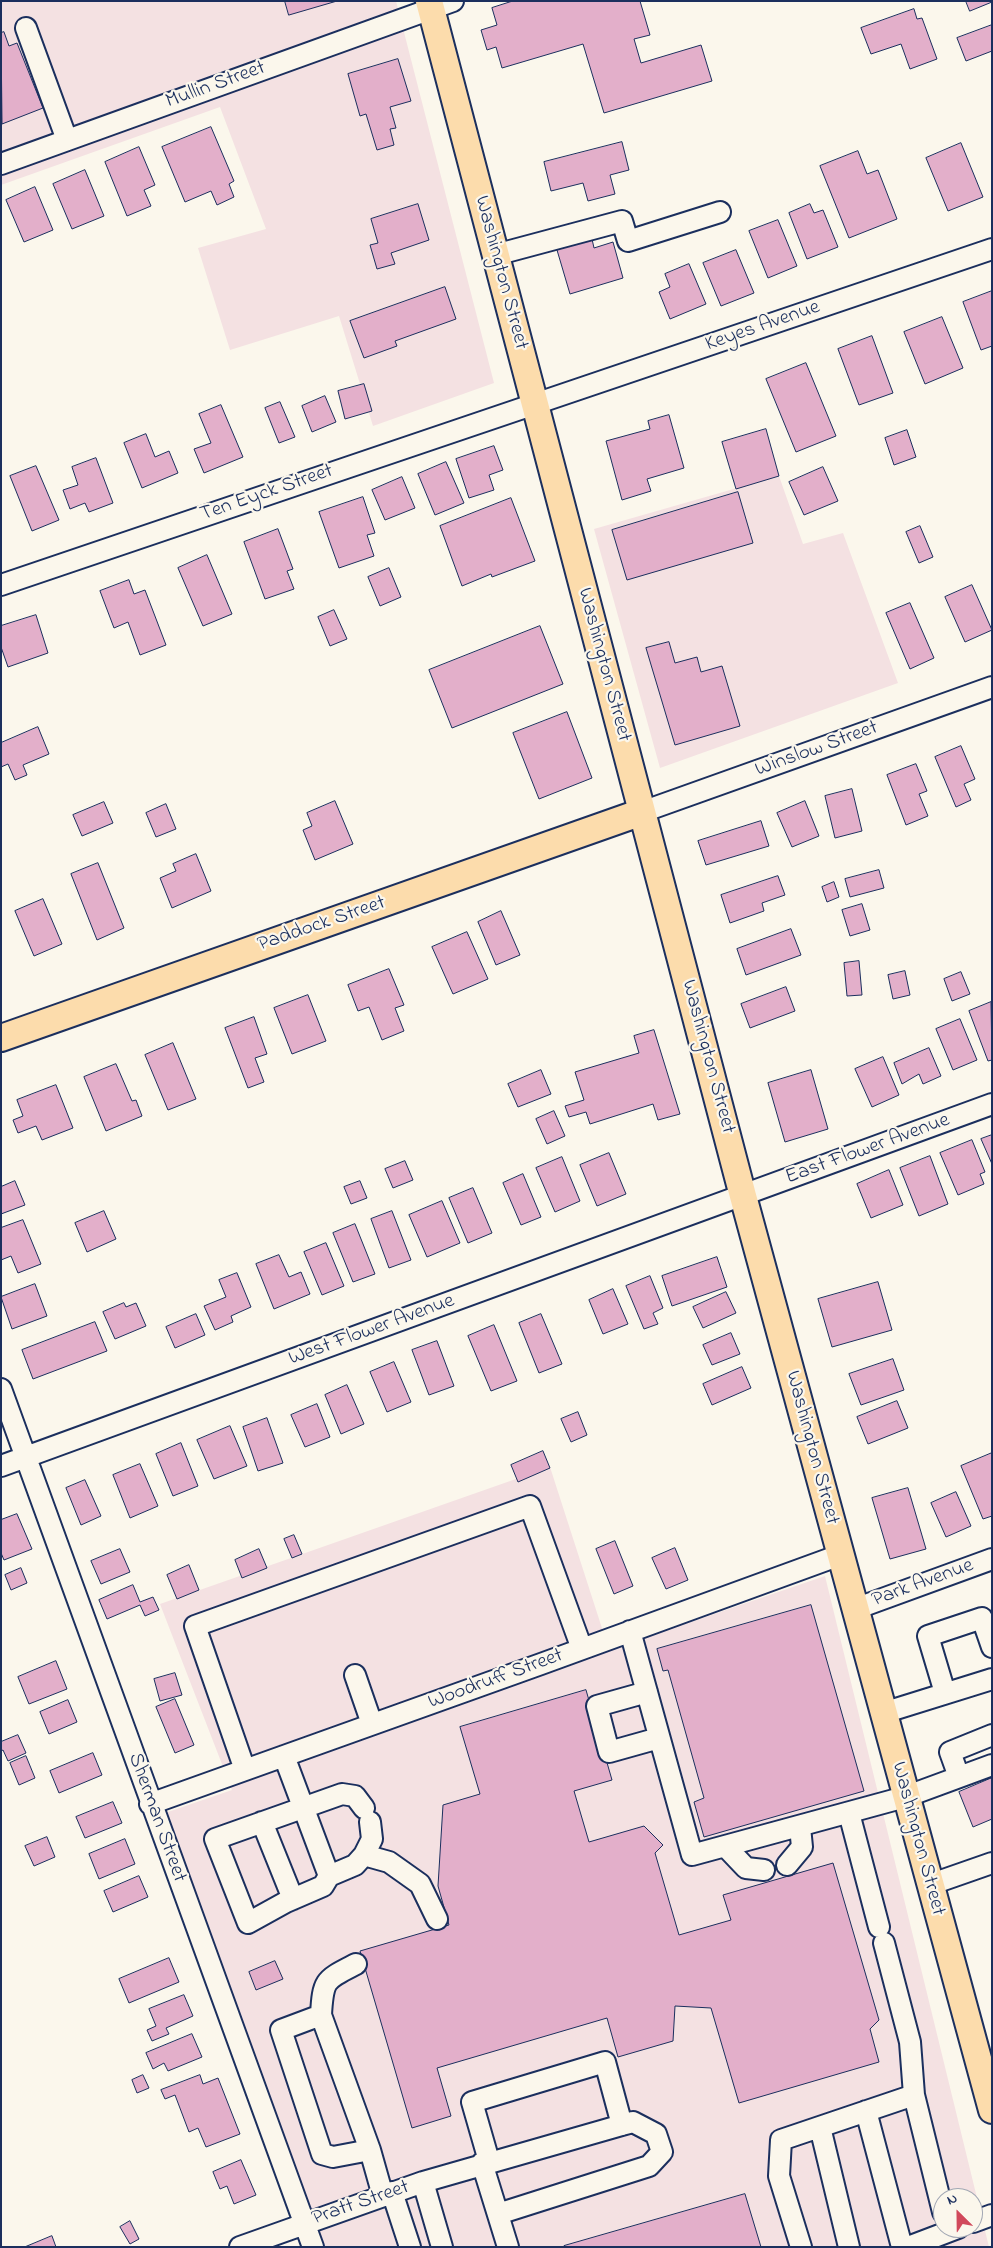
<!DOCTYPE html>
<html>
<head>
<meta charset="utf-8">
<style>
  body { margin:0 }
  #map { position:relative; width:993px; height:2248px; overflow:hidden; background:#fbf7ec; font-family:"Indie Flower",sans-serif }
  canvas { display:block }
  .frame { position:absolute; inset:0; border:2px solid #1b2f5e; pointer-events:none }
  .north { position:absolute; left:933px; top:2188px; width:50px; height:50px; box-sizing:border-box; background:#fbf7ec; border:1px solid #a1a7b3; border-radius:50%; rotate:337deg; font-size:14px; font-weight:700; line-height:20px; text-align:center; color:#1b2f5e }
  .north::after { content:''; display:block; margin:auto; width:18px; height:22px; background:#d1495b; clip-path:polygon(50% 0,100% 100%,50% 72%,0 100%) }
</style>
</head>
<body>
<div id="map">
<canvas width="993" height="2248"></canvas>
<div class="frame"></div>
<div class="north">N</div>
</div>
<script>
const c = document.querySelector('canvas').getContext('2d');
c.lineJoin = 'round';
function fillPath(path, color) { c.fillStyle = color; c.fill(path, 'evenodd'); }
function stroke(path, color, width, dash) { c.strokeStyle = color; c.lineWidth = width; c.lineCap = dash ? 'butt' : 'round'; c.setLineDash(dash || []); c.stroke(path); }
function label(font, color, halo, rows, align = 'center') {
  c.font = font + ' "Indie Flower",sans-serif'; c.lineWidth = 4.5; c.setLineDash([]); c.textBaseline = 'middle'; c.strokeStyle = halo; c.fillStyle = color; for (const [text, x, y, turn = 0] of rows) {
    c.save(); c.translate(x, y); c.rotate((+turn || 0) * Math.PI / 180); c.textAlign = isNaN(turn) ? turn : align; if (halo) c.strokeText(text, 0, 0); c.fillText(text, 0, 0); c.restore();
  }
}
fillPath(new Path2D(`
  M1 1H396L494 383 373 426 339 316 230 350 198 248 266 229 220 107 1 185Z
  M779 476 803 544 843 533 898 683 660 768 594 529Z
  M550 1467 609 1650 825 1576 989 2247H322L165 1813 232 1790 160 1604ZM943 2198H973V2228H943Z`), '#f4e1e2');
const building = new Path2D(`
  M285 1H337L289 15Z
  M513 1H640L650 35 634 39 641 63 701 45 712 81 604 113 583 44 502 68 496 47 487 50 481 30 497 25 492 8Z
  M966 1H992V2L970 11Z
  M914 9 917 19 922 18 937 59 910 69 901 44 871 54 861 28Z
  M992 25V51L966 61 957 38Z
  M4 32 9 46 17 43 43 108 2 124 1 33Z
  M398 59 411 101 390 107 396 128 390 129 394 145 377 150 366 114 360 116 348 74Z
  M211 127 234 181 229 184 234 197 217 205 211 191 185 202 162 147Z
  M622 142 629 170 610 175 615 194 588 201 583 183 551 191 544 162Z
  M961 143 983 197 948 211 926 158Z
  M139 147 155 185 144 190 151 206 127 216 105 162Z
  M858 151 867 174 878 170 897 219 849 238 820 166Z
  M85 170 104 216 72 229 53 184Z
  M35 187 53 230 24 242 6 200Z
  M418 204 429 240 391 253 395 264 377 269 370 245 378 243 371 219Z
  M810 204 814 213 823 210 838 247 807 259 789 213Z
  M778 220 797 266 768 278 749 231Z
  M592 239 594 248 613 242 623 278 570 294 557 250Z
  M736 250 754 293 721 306 703 263Z
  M689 264 706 304 670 319 659 292 670 287 665 274Z
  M445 287 456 319 395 341 397 346 364 358 350 321Z
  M992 291V346L981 350 963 302Z
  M942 317 963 368 925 384 904 332Z
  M872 336 893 393 859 405 838 349Z
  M806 363 836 436 796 452 766 379Z
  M364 384 372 411 345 419 338 391Z
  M325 396 336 422 312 432 302 406Z
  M280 402 295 437 279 443 265 408Z
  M221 405 243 457 204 473 194 449 211 443 199 414Z
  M669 415 684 468 647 479 651 491 622 500 606 441 650 429 648 421Z
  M766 429 779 476 736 489 722 442Z
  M907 430 916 457 894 465 885 438Z
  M146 434 155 457 169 451 178 473 142 488 124 443Z
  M494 446 503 470 489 475 494 490 469 498 456 459Z
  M96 458 113 503 89 512 85 503 70 509 63 490 78 485 72 467Z
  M446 462 464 503 435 515 418 474Z
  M36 466 59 520 32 531 10 476Z
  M823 467 838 501 804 515 789 482Z
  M402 477 415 508 385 520 372 490Z
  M738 492 753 543 627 580 612 530Z
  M363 497 375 533 367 535 374 556 339 568 319 512Z
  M511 498 535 561 492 577 491 574 462 586 440 526Z
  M920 526 933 557 919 563 906 532Z
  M278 529 293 569 287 571 294 589 265 599 244 542Z
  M207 555 232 614 203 626 178 568Z
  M389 568 401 597 380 606 368 577Z
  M129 580 134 594 145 590 166 645 140 655 128 622 114 628 100 591Z
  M972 585 992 630 965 642 945 597Z
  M910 603 934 658 910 669 886 613Z
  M334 610 347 639 330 646 318 617Z
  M36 615 48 653 8 667 1 647V626Z
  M540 626 563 684 452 728 429 670Z
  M669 642 675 663 697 657 701 672 722 666 740 726 675 745 646 648Z
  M567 712 592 778 539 799 513 733Z
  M38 727 49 754 23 765 27 775 15 780 8 764 1 767V743Z
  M961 746 975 779 964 784 971 800 956 807 935 757Z
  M916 764 927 791 919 794 928 816 906 825 887 775Z
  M852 789 862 831 835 838 825 796Z
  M335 801 353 844 315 860 303 830 312 826 307 813Z
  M805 801 819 836 792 847 777 813Z
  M104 802 113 823 82 836 73 815Z
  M166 804 176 829 156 837 146 813Z
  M761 821 769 846 706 865 698 841Z
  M196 854 211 891 172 908 160 878 176 871 173 864Z
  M98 863 124 928 97 940 71 874Z
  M879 870 884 888 850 897 845 879Z
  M778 876 785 895 762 903 764 911 730 923 721 895Z
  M834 882 839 897 827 902 822 887Z
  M43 899 62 944 34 956 15 911Z
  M862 904 870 930 850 936 842 910Z
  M501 911 520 955 496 965 478 922Z
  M791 929 801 955 746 975 737 949Z
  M467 932 488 979 453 994 432 947Z
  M859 961 862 995 847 996 844 963Z
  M389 969 404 1005 395 1008 404 1031 382 1040 369 1007 358 1011 348 985Z
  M905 971 910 995 893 999 888 975Z
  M961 972 970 994 952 1001 944 979Z
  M786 987 795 1011 750 1028 741 1004Z
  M308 995 326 1041 292 1054 274 1008Z
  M991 1002 992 1060 988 1061 969 1011Z
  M254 1017 267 1054 255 1058 264 1082 248 1088 225 1028Z
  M960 1019 977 1060 953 1070 936 1029Z
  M654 1030 680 1114 658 1120 653 1104 590 1124 586 1112 569 1117 565 1106 584 1100 575 1072 639 1053 634 1036Z
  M173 1043 196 1099 168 1110 145 1055Z
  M929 1048 941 1076 923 1084 919 1074 902 1084 894 1063Z
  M883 1057 899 1095 872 1107 855 1069Z
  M116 1064 132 1101 136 1100 142 1116 106 1131 84 1077Z
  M541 1070 551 1094 518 1107 508 1084Z
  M811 1070 828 1129 785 1142 768 1083Z
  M56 1085 73 1128 42 1140 36 1126 18 1133 13 1120 23 1116 17 1100Z
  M554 1111 565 1136 547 1144 536 1119Z
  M992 1135V1164L981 1139Z
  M972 1140 985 1172 980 1174 984 1184 958 1195 940 1153Z
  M609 1153 626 1194 597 1206 580 1165Z
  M930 1156 948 1204 919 1216 900 1168Z
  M562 1157 580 1201 555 1212 536 1168Z
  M405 1161 413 1180 393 1188 385 1169Z
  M889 1170 903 1205 871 1218 857 1184Z
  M523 1174 541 1217 521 1225 503 1183Z
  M15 1181 25 1205 1 1214V1187Z
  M360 1181 367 1198 351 1204 344 1187Z
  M473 1188 492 1233 468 1243 449 1198Z
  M442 1201 460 1243 427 1257 409 1215Z
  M104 1211 116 1239 87 1252 75 1223Z
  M392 1211 411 1260 389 1268 371 1219Z
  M23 1220 41 1264 18 1273 11 1256 1 1260V1228Z
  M355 1224 375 1274 353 1282 333 1233Z
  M326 1243 344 1286 322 1295 304 1252Z
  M279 1255 289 1277 301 1272 310 1294 274 1309 256 1264Z
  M717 1257 727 1287 672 1306 662 1276Z
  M237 1273 251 1307 231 1316 233 1322 215 1330 204 1306 226 1297 219 1280Z
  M650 1276 663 1308 653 1313 658 1324 644 1329 626 1286Z
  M878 1282 892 1330 832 1347 818 1299Z
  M35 1284 47 1316 12 1329 1 1297Z
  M613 1289 628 1324 603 1334 589 1300Z
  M726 1292 736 1313 703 1328 693 1307Z
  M124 1303 126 1307 136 1303 146 1326 115 1339 103 1312Z
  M196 1314 205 1335 175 1348 166 1327Z
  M541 1314 562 1364 539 1373 519 1323Z
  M95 1322 107 1351 33 1379 22 1350Z
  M494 1325 517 1381 491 1391 468 1336Z
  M731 1333 740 1354 712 1365 703 1345Z
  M437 1341 454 1386 429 1395 412 1350Z
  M893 1359 904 1390 861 1405 849 1374Z
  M394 1362 411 1402 387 1412 370 1372Z
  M742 1367 751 1388 712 1405 703 1384Z
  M347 1385 364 1424 341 1434 325 1395Z
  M897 1401 908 1428 868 1444 857 1417Z
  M317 1404 330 1437 305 1447 291 1415Z
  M578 1412 587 1435 571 1442 561 1419Z
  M267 1418 283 1463 258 1471 243 1427Z
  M230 1426 247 1466 214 1479 197 1440Z
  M181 1443 198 1486 173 1496 156 1454Z
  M543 1451 550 1468 518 1482 511 1465Z
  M992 1453V1516L983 1519 961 1466Z
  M140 1464 158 1506 130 1518 113 1475Z
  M85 1480 101 1516 81 1525 66 1488Z
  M908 1488 926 1549 890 1559 872 1498Z
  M956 1492 971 1526 946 1537 931 1503Z
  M17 1514 32 1549 4 1560 1 1553V1520Z
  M294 1535 302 1554 292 1558 284 1539Z
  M615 1541 633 1586 614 1594 596 1549Z
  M675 1548 688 1580 666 1589 652 1558Z
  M120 1549 130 1572 101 1584 91 1561Z
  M259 1549 267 1568 242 1578 235 1560Z
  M189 1565 199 1590 177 1599 167 1575Z
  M21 1568 27 1583 11 1590 5 1575Z
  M133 1585 140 1602 153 1597 159 1610 145 1616 140 1605 107 1619 99 1600Z
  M811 1605 864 1791 704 1837 694 1802 704 1798 668 1670 663 1671 657 1649Z
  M56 1661 67 1689 29 1704 18 1677Z
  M175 1673 182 1695 160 1701 154 1679Z
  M586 1690 612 1780 574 1791 589 1842 644 1826 663 1845 655 1853 679 1935 731 1920 723 1895 833 1863 879 2020 870 2029 879 2062 739 2103 711 2008 675 2006 673 2041 618 2057 607 2018 437 2068 451 2116 412 2128 360 1951 449 1925 438 1886 443 1805 480 1794 460 1727Z
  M175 1699 194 1745 175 1753 156 1707Z
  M68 1700 77 1722 49 1734 40 1712Z
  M18 1735 26 1753 8 1761 3 1750 1 1751V1742Z
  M93 1753 102 1775 59 1793 50 1771Z
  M26 1756 35 1778 19 1785 10 1763Z
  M992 1778V1819L973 1827 959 1792Z
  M113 1802 122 1823 85 1838 76 1817Z
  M47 1837 55 1857 34 1866 25 1846Z
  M125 1839 135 1864 99 1879 89 1854Z
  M139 1876 148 1897 113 1912 104 1891Z
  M169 1958 179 1982 129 2003 119 1979Z
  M275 1961 283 1979 256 1990 249 1972Z
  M184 1995 193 2016 166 2028 169 2034 152 2041 147 2030 156 2026 149 2009Z
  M192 2034 202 2057 168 2071 164 2063 153 2069 146 2053Z
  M143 2075 149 2088 137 2093 132 2080Z
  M200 2075 203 2084 218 2078 240 2134 206 2147 198 2128 189 2132 175 2095 165 2099 161 2090Z
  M241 2160 256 2195 234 2204 227 2186 220 2189 213 2172Z
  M745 2194 761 2247H564V2246Z
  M130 2221 139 2239 130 2244 120 2227Z
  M52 2236 56 2247H25Z`);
fillPath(building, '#e3afca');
stroke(building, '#1b2f5e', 1);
const minor = new Path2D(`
  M26 28 67 140
  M1 164 453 1
  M495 255 622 221 628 241 720 212
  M1 585 992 249
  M642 812 992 687
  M1 1389 313 2247
  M1 1466 992 1104
  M855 1609 992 1559
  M630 1631 692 1855 905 1797 992 1765
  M355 1675 372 1724
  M647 1692 597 1706 609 1752 659 1738
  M945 1693 928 1636 982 1618 992 1647
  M883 1713 992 1679
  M284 1756 329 1876
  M245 1770 195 1626 530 1506 582 1649
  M959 1777 950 1752 992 1735
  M150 1804 541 1664 840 1555
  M364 1808 355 1796 342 1794 215 1839 248 1923 286 1902 323 1886 329 1876 355 1865 364 1855 372 1839 370 1822
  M849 1813 879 1927
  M262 1822 293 1899
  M726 1847 746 1868 764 1870
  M364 1855 389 1862 420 1884 437 1919
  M787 1865 802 1847 800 1827
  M929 1885 992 1863
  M356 1964C325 1980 323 1979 321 2015L370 2150 383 2196
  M321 2015 281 2030 322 2154 333 2157 370 2150
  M914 2095 943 2212
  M866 2111 902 2247
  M820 2127 849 2247
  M489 2161 472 2102 605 2062 622 2125
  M482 2163 508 2247
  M423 2182 442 2247
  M392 2192 410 2247
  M973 2222 992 2215
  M240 2247 423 2182 622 2125 633 2122 656 2134 662 2152 649 2166 498 2214
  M801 2247 779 2176 781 2140 914 2095 910 2042 884 1943
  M908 2247 958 2228`);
const major = new Path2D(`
  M429 1 743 1196 992 2110
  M1 1038 642 812`);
stroke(minor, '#1b2f5e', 24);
stroke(major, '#1b2f5e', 30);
stroke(minor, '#fbf7ec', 20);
stroke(major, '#fcdcac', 26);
label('21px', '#1b2f5e', '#fbf7ec', [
  ["Mullin Street",216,86,-20],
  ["Washington Street",500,273,75],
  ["Keyes Avenue",763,327,-19],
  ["Ten Eyck Street",267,494,-19],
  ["Washington Street",603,665,75],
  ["Winslow Street",817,750,-20],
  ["Paddock Street",322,925,-19],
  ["Washington Street",707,1057,75],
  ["East Flower Avenue",868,1150,-20],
  ["West Flower Avenue",372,1331,-20],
  ["Washington Street",811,1448,75],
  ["Park Avenue",923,1584,-20],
  ["Woodruff Street",496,1680,-20],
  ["Sherman Street",156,1818,70],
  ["Washington Street",917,1839,75],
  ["Pratt Street",361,2204,-19]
]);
</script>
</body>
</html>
